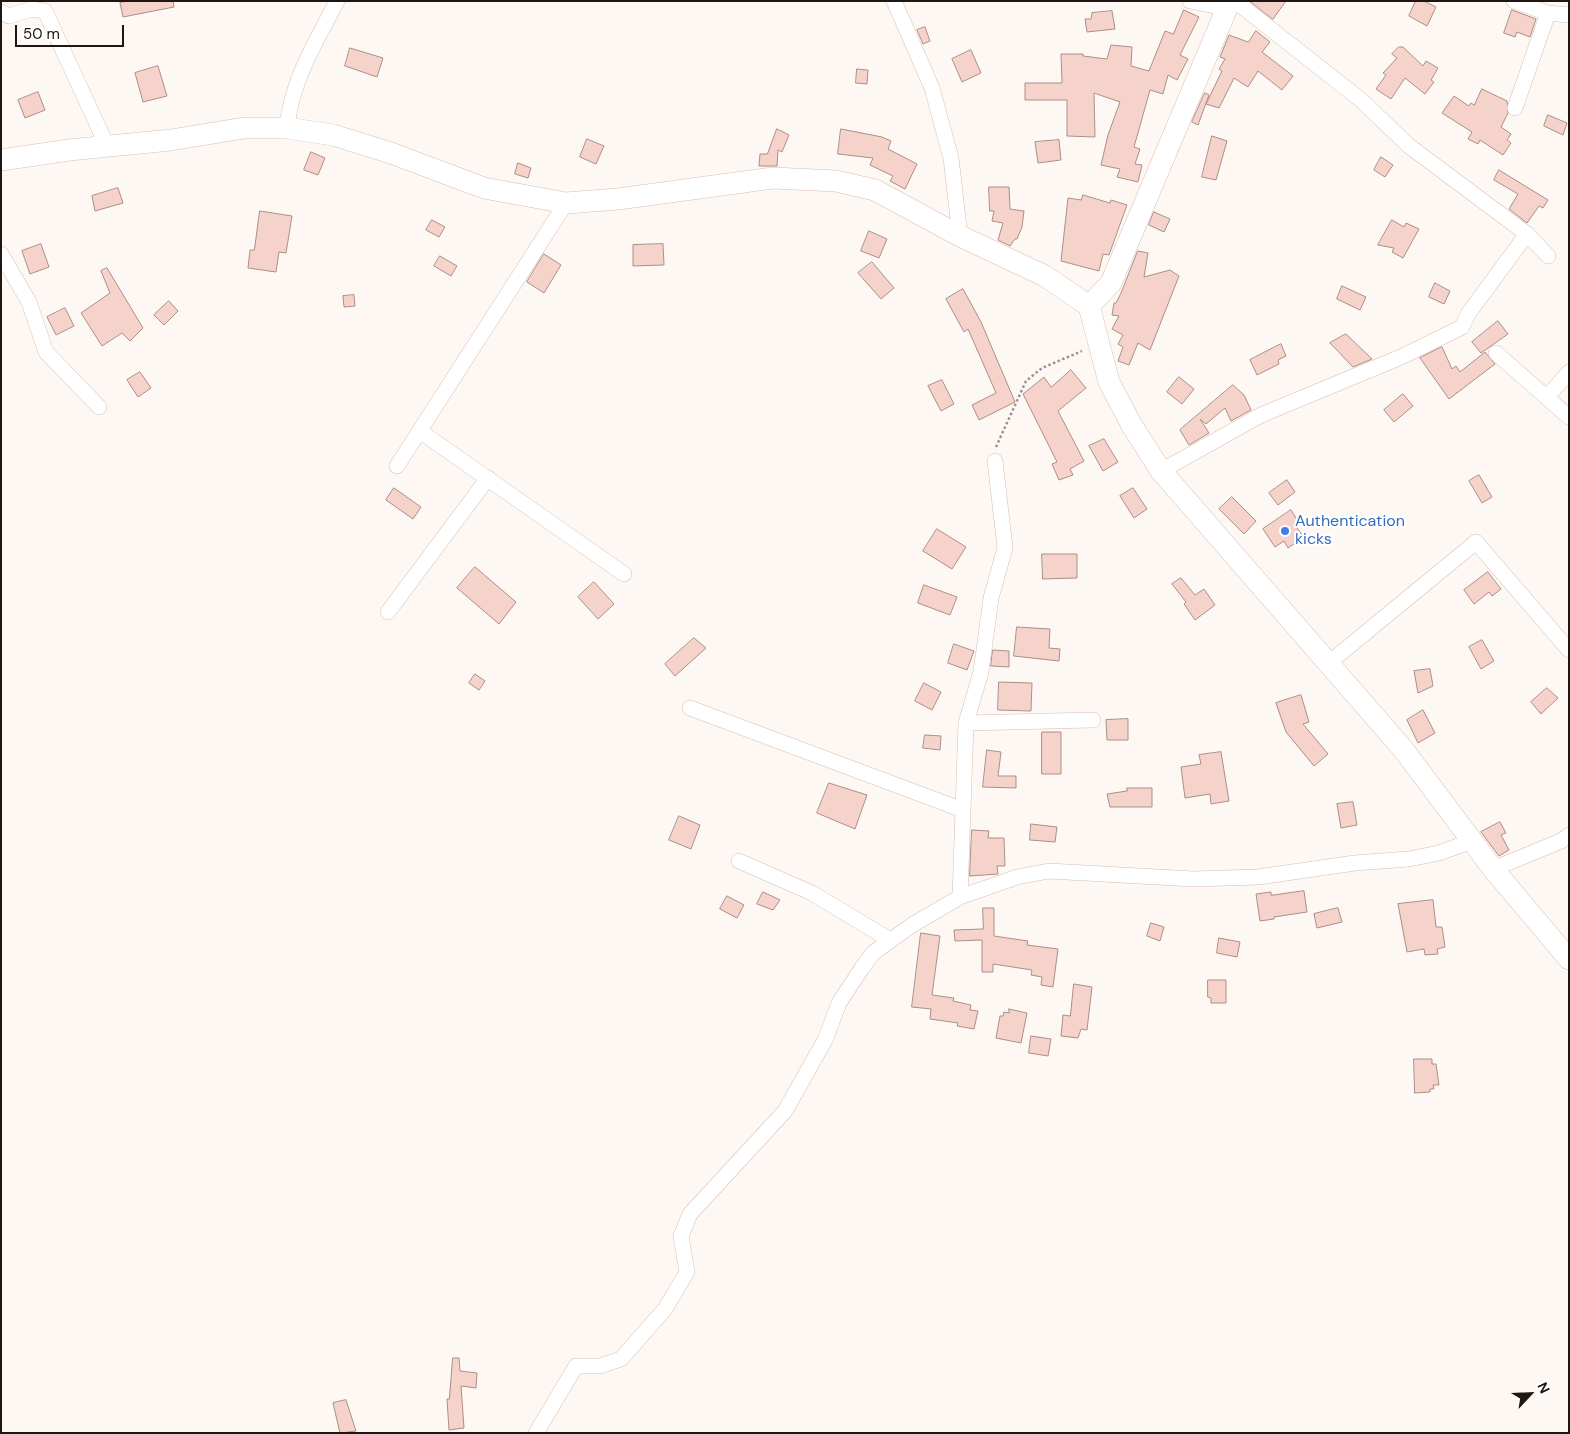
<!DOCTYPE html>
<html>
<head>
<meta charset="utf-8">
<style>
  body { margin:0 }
  #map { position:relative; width:1570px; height:1434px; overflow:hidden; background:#fef8f5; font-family:"DM Sans",sans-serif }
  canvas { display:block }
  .frame { position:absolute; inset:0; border:2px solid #201611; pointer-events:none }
  .north { position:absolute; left:1505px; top:1369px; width:50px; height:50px; -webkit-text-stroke:4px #fff; paint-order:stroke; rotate:65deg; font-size:14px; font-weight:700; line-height:20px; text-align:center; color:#201611 }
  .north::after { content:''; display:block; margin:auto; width:18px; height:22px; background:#201611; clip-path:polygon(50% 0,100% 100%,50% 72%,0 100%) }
  .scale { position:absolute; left:15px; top:25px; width:109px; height:22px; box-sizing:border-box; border:2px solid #201611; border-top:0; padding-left:6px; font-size:15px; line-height:18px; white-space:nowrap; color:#201611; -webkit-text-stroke:4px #fff; paint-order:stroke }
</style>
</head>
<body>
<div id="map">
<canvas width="1570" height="1434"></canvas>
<div class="frame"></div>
<div class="north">N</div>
<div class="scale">50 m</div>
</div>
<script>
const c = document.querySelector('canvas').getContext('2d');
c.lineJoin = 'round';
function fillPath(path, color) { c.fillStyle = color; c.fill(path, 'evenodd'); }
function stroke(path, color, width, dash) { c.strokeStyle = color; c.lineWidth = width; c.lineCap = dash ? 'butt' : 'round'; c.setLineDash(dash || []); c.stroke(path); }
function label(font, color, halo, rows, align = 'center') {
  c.font = font + ' "DM Sans",sans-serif'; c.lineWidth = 4; c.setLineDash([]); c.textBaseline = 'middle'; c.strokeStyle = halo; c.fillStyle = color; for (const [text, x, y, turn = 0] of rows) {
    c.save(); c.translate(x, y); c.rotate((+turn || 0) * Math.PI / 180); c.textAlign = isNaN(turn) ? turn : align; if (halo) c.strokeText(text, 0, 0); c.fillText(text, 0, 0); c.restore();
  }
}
const building = new Path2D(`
  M128 1H173L174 7 123 17 120 3Z
  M1250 1H1286L1273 19Z
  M1416 1H1424L1436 7 1427 26 1409 16Z
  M1184 10 1199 17 1180 55 1188 59 1177 80 1168 75 1163 94 1150 90 1134 147 1140 149 1135 164 1142 165 1138 182 1117 177 1120 169 1101 165 1108 135 1120 102 1094 93 1095 137 1067 136V100H1025V83H1062L1061 54H1083V56L1107 59 1111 45 1132 47 1131 66 1149 71 1165 31 1173 34Z
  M1512 10 1536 19 1530 37 1517 32 1515 37 1504 33Z
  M1112 11 1115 29 1087 32 1085 19H1091L1092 13Z
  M925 27 930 41 923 44 917 30Z
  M1256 31 1270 42 1262 52 1293 76 1282 90 1258 71 1248 87 1234 78 1219 108 1206 104 1222 71 1219 69 1225 59 1220 57 1229 35 1248 42Z
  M1399 47H1403L1423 66 1426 61 1438 68 1431 80 1434 82 1425 94 1405 78 1391 99 1376 89 1386 75 1383 73 1397 58 1392 54Z
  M350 48 383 58 377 77 345 66Z
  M971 50 981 73 962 82 952 59Z
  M158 66 167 96 143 102 135 73Z
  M857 69 868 70 867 84 856 83Z
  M1482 89 1507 101 1508 113 1501 127 1511 134 1507 140 1511 143 1503 155 1480 140 1478 144 1468 139 1472 132 1442 113 1454 96 1469 106 1471 103 1474 105Z
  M38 92 45 110 25 118 18 100Z
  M1205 93 1209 95 1198 125 1192 122Z
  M1548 115 1567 123 1563 135 1544 126Z
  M777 129 789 135 782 152 778 150 777 166H759L760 154H767Z
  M841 129 882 137 891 141 888 149 917 164 905 189 890 181 893 176 870 165 873 158 838 154Z
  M1212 136 1227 141 1216 180 1202 177Z
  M587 139 604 146 596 164 580 157Z
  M1059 140 1061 160 1038 163 1035 142Z
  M311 152 325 158 318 175 304 170Z
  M1381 157 1393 165 1385 177 1374 170Z
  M518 163 531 168 528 178 515 174Z
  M1499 170 1548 200 1543 208 1539 206 1527 223 1509 209 1518 194 1494 180Z
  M989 187H1009L1010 209 1024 211 1022 227 1017 239H1015L1010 246 998 240 1003 223 992 221 994 211H990Z
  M118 188 123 203 95 211 92 196Z
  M1083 195 1110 203 1111 200 1127 205 1109 255 1103 254 1099 271 1061 261 1068 198 1081 200Z
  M260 211 292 216 286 253 279 252 276 272 248 268 250 250H254Z
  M1154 212 1170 219 1164 232 1149 225Z
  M432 220 445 227 439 237 426 230Z
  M1392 220 1404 227 1406 223 1419 229 1403 258 1392 252 1394 248 1378 245Z
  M869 231 887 239 879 258 861 251Z
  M41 244 49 267 30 274 22 251Z
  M663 244 664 265 633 266V245Z
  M1138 251 1148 253 1144 277 1170 270 1179 276 1150 350 1138 343 1129 365 1118 361 1123 347 1118 344 1123 335 1112 329 1119 316 1112 315 1114 303H1116L1121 293Z
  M544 254 561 265 544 293 527 282Z
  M440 256 457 266 451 276 434 266Z
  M872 262 894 288 881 299 858 273Z
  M107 268 143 328 130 341 122 333 102 346 81 313 110 293 101 271Z
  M1435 283 1450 291 1444 304 1429 297Z
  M1342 286 1366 297 1360 310 1337 299Z
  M963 289 981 322 1015 402 979 420 972 405 996 393 968 329 964 332 946 299Z
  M354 295 355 306 344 307 343 296Z
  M169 301 178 311 164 325 154 315Z
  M65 308 74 326 56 335 47 317Z
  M1498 321 1508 334 1481 353 1472 342Z
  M1346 334 1372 359 1353 367 1330 343Z
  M1281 344 1286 356 1278 360 1279 364 1257 375 1250 360Z
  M1442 347 1452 369 1456 366 1460 372 1485 352 1495 364 1449 399 1420 358Z
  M1071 370 1086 388 1058 411 1084 461 1070 469 1073 475 1059 480 1052 464 1057 462 1023 394 1044 377 1051 387Z
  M140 372 151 388 138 397 127 380Z
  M1179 377 1194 389 1182 404 1167 392Z
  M942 380 954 404 941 411 928 386Z
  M1233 385 1244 395 1251 410 1231 421 1225 408 1206 424 1200 419 1209 433 1189 445 1180 430Z
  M1403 394 1413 406 1394 422 1384 410Z
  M1104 439 1118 462 1103 471 1089 446Z
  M1479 475 1492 497 1482 503 1469 481Z
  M1287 480 1295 492 1278 505 1269 493Z
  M394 488 421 507 413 519 386 500Z
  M1133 488 1147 509 1134 518 1120 496Z
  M1232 497 1256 521 1244 534 1219 509Z
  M1291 510 1298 521 1294 524 1304 537 1288 548 1284 541 1275 547 1263 529Z
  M937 529 966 547 952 569 923 551Z
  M1042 554H1077V578L1043 579Z
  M475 567 516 602 499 624 457 588Z
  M1488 572 1501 589 1492 596 1489 592 1474 604 1464 590Z
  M1181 578 1195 595 1204 589 1215 605 1195 620 1184 604 1186 602 1172 584Z
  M594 582 614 604 598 619 578 597Z
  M924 585 957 597 950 615 918 603Z
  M1017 627 1050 629 1049 648 1060 649 1059 661 1014 656Z
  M694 638 706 648 675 676 665 664Z
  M1482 640 1494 661 1481 669 1469 647Z
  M954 644 974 651 967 670 948 663Z
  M993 650 1009 651V667L991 666Z
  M1430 669 1433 686 1418 693 1414 671Z
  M475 674 485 681 479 690 469 683Z
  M999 682 1032 683 1031 711 998 710Z
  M924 683 941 692 932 710 915 701Z
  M1547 688 1558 698 1541 714 1531 702Z
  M1301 695 1309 722 1303 724 1328 754 1314 766 1286 732 1276 703Z
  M1423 710 1435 733 1418 743 1407 720Z
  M1128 719V740H1107L1106 720Z
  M1042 732H1061V774H1042Z
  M925 735 941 736 940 750 923 748Z
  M987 750 1001 752 998 776H1016V788L983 787Z
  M1221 752 1229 801 1211 804 1210 794 1185 798 1181 767 1201 764 1199 755Z
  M829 783 867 795 855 829 817 813Z
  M1127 788H1152V807H1110L1107 794 1127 791Z
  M1353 802 1357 825 1341 828 1337 804Z
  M679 816 700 825 691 849 669 840Z
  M1500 822 1506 833 1501 835 1509 850 1499 856 1481 832Z
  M1031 824 1057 827 1055 842 1030 840Z
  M972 830 989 831 988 838H1004L1005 866H997L998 874 970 876Z
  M1304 891 1307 912 1274 917V919L1260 921 1256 894 1271 892V895Z
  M763 892 780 900 773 910 757 904Z
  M727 896 744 905 737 918 720 909Z
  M1433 900 1436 927H1442L1445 947 1437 949 1438 954 1425 955 1424 949 1407 952 1398 904Z
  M983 908H994V936L1028 941 1027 945 1058 949 1053 987 1041 985 1042 977 1031 975 1032 970 993 964V972H982V940L955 941 954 930 983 929Z
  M1338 908 1342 922 1317 928 1314 914Z
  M1151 923 1164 927 1160 941 1147 936Z
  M921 933 940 936 932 995 954 998 953 1001 971 1005 970 1010 978 1011 974 1029 957 1026 958 1023 930 1019 931 1009 912 1007Z
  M1219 938 1240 942 1237 957 1217 953Z
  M1208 980H1226V1003H1211V998L1208 997Z
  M1074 984 1092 987 1087 1030 1081 1029 1078 1038 1061 1036 1063 1015 1070 1016Z
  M1009 1009 1027 1013 1021 1043 996 1038 1000 1016H1003L1004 1012 1009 1013Z
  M1031 1036 1051 1039 1048 1056 1029 1053Z
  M1414 1059H1432V1064H1436L1439 1085H1433L1434 1089H1430V1092L1415 1093Z
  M453 1358H459L460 1371 477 1373 476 1388 461 1386 464 1428 449 1430 447 1399H449Z
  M346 1400 356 1431 340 1433 333 1403Z`);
fillPath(building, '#f6d3ca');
stroke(building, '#ab8e86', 1);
const street = new Path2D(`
  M894 1 932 88 951 158 960 236
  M1190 1 1225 8
  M1235 1 1361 100 1409 146 1527 234 1548 256
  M1514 1 1548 13 1569 15
  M1 12 9 16 31 9 45 11 107 146
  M1515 108 1548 13
  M287 128C291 81 316 42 337 1
  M1 254 29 302 46 352 99 407
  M1496 353 1569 417
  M1547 397 1569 372
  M421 432 624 574
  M397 466 566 203
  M1161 471 1261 415 1401 357 1462 327 1468 314 1527 234
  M388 612 488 478
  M1330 662 1476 542 1569 650
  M690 708 963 810
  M966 723 1093 720
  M739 861 812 893 890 940
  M1493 869 1561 841 1569 835
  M960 897 966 723 981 672 991 598 1005 548 995 461
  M536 1433 576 1366H600L621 1359 665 1309 687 1272 681 1236 690 1214 785 1111 825 1040 839 1003 862 968 873 953 912 925 960 897 1017 877 1049 871 1193 879 1258 877 1355 863 1409 859 1439 853 1472 841`);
const secondary = new Path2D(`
  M1 160 69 150 171 140 244 128H287L333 135 391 153 484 188 566 203 618 199 773 178 836 181 875 190 960 236 1045 276 1089 306 1109 382 1131 424 1161 471 1403 749 1493 869 1569 959
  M1089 306 1111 283 1230 1`);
stroke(street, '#d9bdaf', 16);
stroke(secondary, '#d9bdaf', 22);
stroke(new Path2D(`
  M996 447 1026 381 1042 368 1082 351`), '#9b938f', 2.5, [2.5, 2.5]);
stroke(street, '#fff', 15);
stroke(secondary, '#fff', 21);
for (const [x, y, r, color] of [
  [1285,531,5,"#3f7fe0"]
]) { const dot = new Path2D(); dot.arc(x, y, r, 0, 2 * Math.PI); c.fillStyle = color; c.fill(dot); stroke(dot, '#fff', 2); }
label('16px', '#366cbe', '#fff', [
  ["Authentication",1295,522],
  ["kicks",1295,540]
], 'left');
</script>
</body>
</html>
